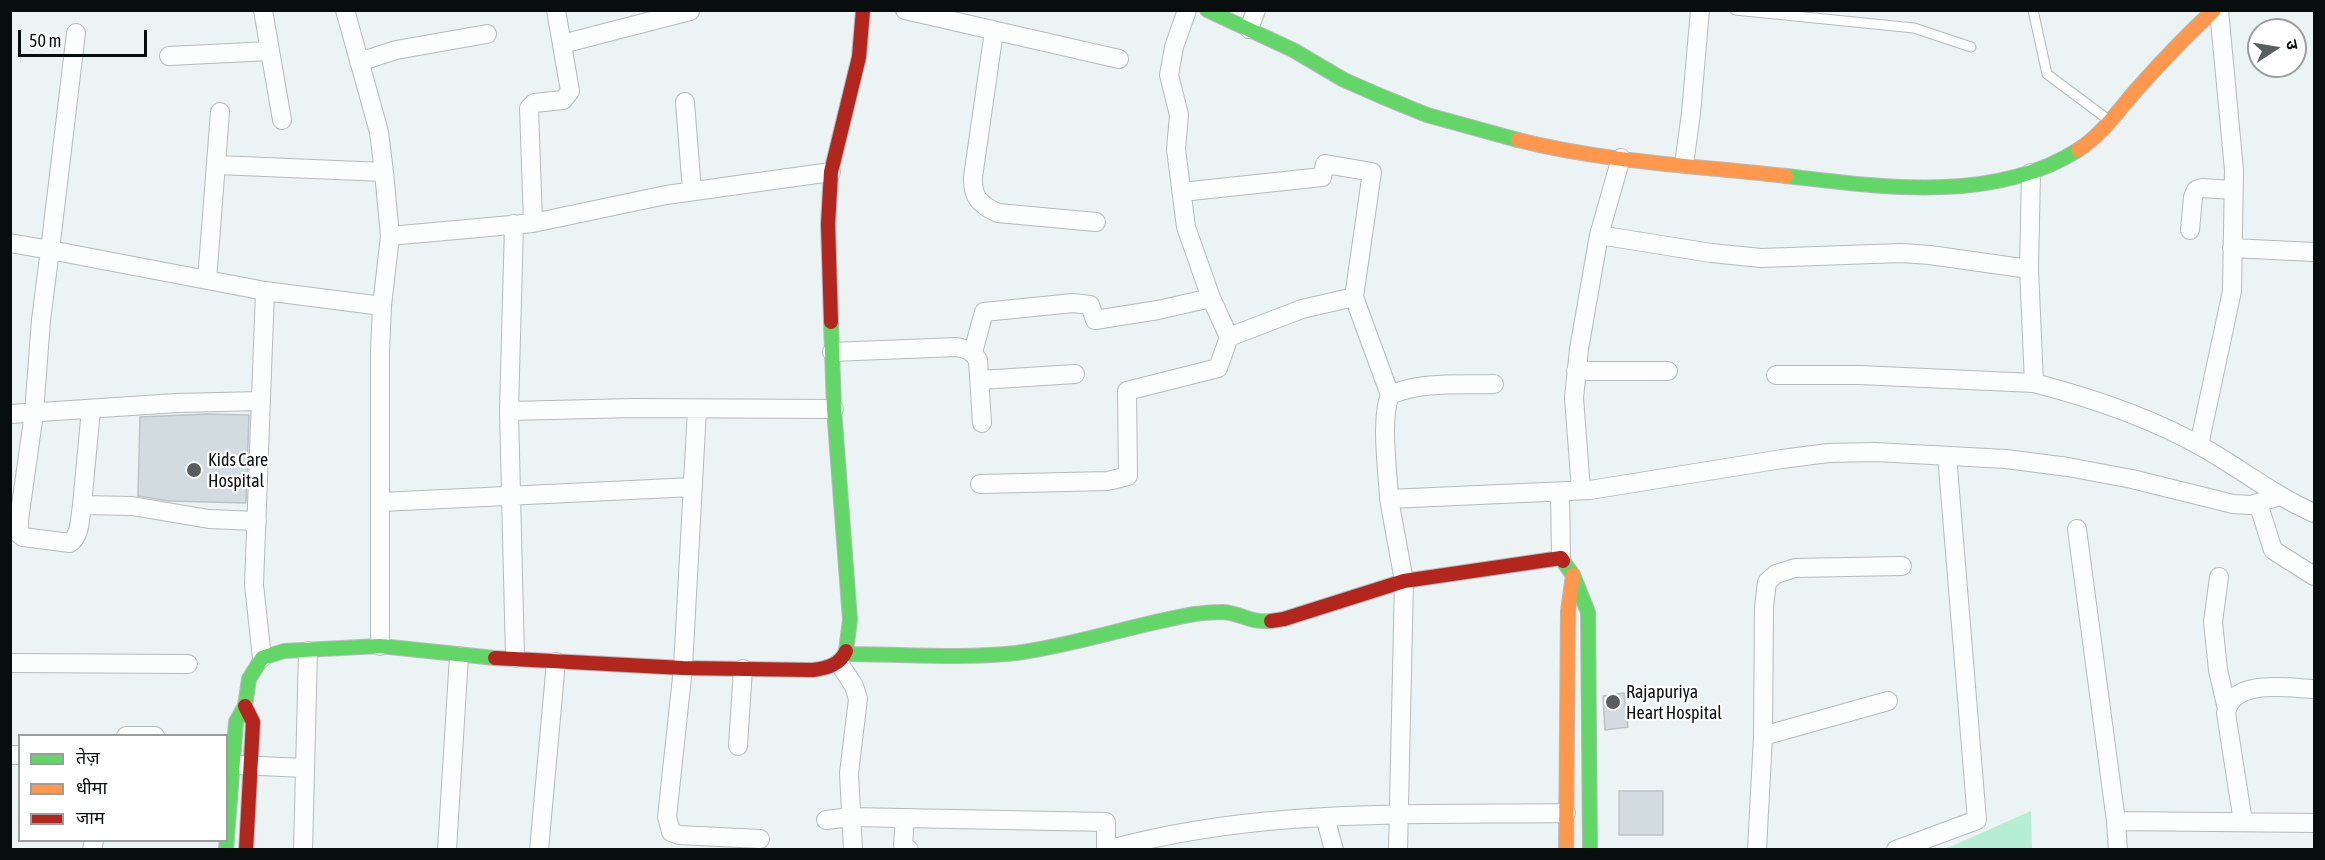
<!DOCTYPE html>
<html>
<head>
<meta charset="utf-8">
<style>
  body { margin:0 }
  #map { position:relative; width:2325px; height:860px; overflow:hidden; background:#ecf3f4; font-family:"Asap Condensed","Noto Sans Devanagari",sans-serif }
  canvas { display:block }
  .frame { position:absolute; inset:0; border:12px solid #080d0d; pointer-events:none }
  .legend { position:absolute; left:18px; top:734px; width:210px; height:108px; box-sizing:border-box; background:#fff; border:2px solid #9c9e9e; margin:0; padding:8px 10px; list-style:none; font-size:18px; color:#080d0d }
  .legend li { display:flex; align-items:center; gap:12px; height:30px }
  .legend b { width:30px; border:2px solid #9c9e9e }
  .north { position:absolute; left:2247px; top:18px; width:60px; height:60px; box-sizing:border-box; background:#fff; border:2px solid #9c9e9e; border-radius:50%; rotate:78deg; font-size:16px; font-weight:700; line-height:24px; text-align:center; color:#080d0d }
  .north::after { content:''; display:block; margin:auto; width:21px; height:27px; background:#585e5e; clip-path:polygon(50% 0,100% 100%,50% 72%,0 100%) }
  .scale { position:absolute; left:18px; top:30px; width:129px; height:27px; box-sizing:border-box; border:3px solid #080d0d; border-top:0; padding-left:8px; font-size:18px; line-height:21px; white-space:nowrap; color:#080d0d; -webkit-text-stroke:4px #fff; paint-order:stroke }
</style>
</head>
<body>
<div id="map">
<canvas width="2325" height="860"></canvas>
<div class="frame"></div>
<ul class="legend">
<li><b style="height:8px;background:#63d668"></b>तेज़</li>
<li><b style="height:8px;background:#ff974d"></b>धीमा</li>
<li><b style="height:8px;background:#b3261e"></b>जाम</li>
</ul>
<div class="north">उ</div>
<div class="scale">50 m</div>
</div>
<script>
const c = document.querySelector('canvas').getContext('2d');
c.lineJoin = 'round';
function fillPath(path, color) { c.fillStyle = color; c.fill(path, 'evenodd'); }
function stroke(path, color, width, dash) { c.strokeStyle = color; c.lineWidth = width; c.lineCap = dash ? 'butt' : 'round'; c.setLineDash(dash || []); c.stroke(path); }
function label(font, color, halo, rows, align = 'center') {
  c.font = font + ' "Asap Condensed",sans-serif'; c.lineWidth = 4.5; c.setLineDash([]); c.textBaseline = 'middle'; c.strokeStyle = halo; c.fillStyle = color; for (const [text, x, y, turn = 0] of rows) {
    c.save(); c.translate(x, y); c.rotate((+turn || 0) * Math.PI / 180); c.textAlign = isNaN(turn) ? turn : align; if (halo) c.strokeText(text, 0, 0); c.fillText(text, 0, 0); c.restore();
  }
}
fillPath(new Path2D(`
  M2031 811 2032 849H1945Z`), '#b5edd5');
const building = new Path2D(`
  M207 414 249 415 246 503 169 501 138 496 140 417Z
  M1624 693 1628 727 1605 730 1603 696Z
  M1619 791H1663V835H1619Z`);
fillPath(building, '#d2dce0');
stroke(building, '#bdc3c4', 1.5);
const lane = new Path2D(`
  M1735 10 1914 28 1971 47
  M2033 10 2047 74 2110 121`);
const street = new Path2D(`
  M263 10 282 120
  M345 10 379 132 384 172 390 236 382 306 380 351V646
  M905 10 1119 59
  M1187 10 1174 47 1169 75 1179 115 1176 149 1186 227 1211 298 1229 337 1302 309 1354 297 1390 395
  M1249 29 1256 10
  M994 31 973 177C972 197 980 205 998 213L1096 222
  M76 33 50 250 265 291 382 306
  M562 44 690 11
  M169 56 270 51
  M359 62 396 50 487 34
  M685 102 692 191
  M1684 164 1691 113 1700 10
  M217 165 384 172
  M2031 173 2029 269 2034 383C2092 398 2152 418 2204 448 2241 469 2275 496 2314 513
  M1182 192 1322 177 1325 164 1372 172 1354 297
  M533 223 529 108 534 103 563 100 570 91 556 10
  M514 224 509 411 515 658
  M2190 230 2193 197 2196 190 2202 188 2233 190
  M1599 235 1711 253 1761 258 1901 253 1930 255 2029 269
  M390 236 533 223 666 195 831 172
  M10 243 50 250 41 320 34 413 19 520H10
  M2232 248 2314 252
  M207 280 220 112
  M832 352 957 347C967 349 972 351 978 360L982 423
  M973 352 984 312 1073 303 1090 305 1095 320 1158 310 1211 298
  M1576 371H1668
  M1776 375H1860L2034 383
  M980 380 1075 374
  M91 409 82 505 132 506 209 519 257 521
  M697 409 683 668 667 817 671 832 679 835 760 839
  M509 411 634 408 834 409
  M10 414 177 403 261 401
  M2199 445 2232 291 2234 170 2219 10
  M980 484 1108 481 1128 476 1127 391 1218 368 1229 337
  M1581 490 1574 398 1579 349 1599 235 1621 158
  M1560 492 1561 558
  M1389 499C1388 471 1380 420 1390 395 1421 381 1461 385 1494 384
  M381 502 693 487
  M2258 503 2273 550 2314 576
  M19 520V534L23 537 70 543C81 535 80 516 82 505
  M2077 529 2116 821 2118 850
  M2219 577 2213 622 2218 670 2227 709
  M262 658 254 585 265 291
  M10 663 188 664
  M839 663 854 686 858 699 849 773 853 850
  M126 736H155
  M1763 736 1888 701
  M738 746 743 669
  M10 755H20
  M238 765 305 768
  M1325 817 1334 850
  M905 818 903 845 909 850
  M826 820 851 817 1106 822V850
  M2116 821 2314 823
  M2243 822 2226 713C2232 678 2287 688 2314 689
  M92 850 94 840
  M303 850 308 651
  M447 850 459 656
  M539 850 556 662
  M1107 850C1255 808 1412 815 1566 813
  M1398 850 1404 581 1389 499 1590 490 1782 459 1828 453 1875 452 2006 459 2068 467 2132 479 2233 504 2251 505 2280 496
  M1757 850 1763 736 1764 607 1767 582 1776 574 1795 568 1902 566
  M1896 850 1977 820 1948 467`);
const fast = new Path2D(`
  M1207 10 1293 50 1344 80 1383 97 1427 115 1518 140
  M1786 176C1881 187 1993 204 2078 150
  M831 322 834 409 850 620 846 651
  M1563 561 1573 575 1588 612 1590 850
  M846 654C902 654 960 659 1016 653 1077 645 1135 624 1195 614 1203 613 1214 612 1223 612 1241 613 1249 623 1271 621
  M226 850 236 722 245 706 249 679 262 658 284 651 380 646 495 658`);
const slow = new Path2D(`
  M1518 140C1605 162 1697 166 1786 176
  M2078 150C2104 133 2119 109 2139 87 2163 60 2188 34 2214 10
  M1566 850 1568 611 1573 575`);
const jam = new Path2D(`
  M831 322 828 224 831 172 859 57 863 10
  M1271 621 1284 619 1404 581 1561 558 1563 561
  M495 658 683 668 813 670C827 668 840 665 846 651
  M245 706 253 722 246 850`);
stroke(lane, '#b6bbbb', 11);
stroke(street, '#b6bbbb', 20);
stroke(fast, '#b6bbbb', 16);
stroke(slow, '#b6bbbb', 16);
stroke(jam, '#b6bbbb', 16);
stroke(lane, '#fcfdfd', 9);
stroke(street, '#fcfdfd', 18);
stroke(fast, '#63d668', 14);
stroke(slow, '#ff974d', 14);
stroke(jam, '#b3261e', 14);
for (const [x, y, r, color] of [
  [194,470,8,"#585e5e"],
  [1613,702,8,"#585e5e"]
]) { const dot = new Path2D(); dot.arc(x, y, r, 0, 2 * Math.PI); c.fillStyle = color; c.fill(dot); stroke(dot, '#fff', 2); }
label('18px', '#080d0d', '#fff', [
  ["Kids Care",208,460],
  ["Hospital",208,481],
  ["Rajapuriya",1626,692],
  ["Heart Hospital",1626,713]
], 'left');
</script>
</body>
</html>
